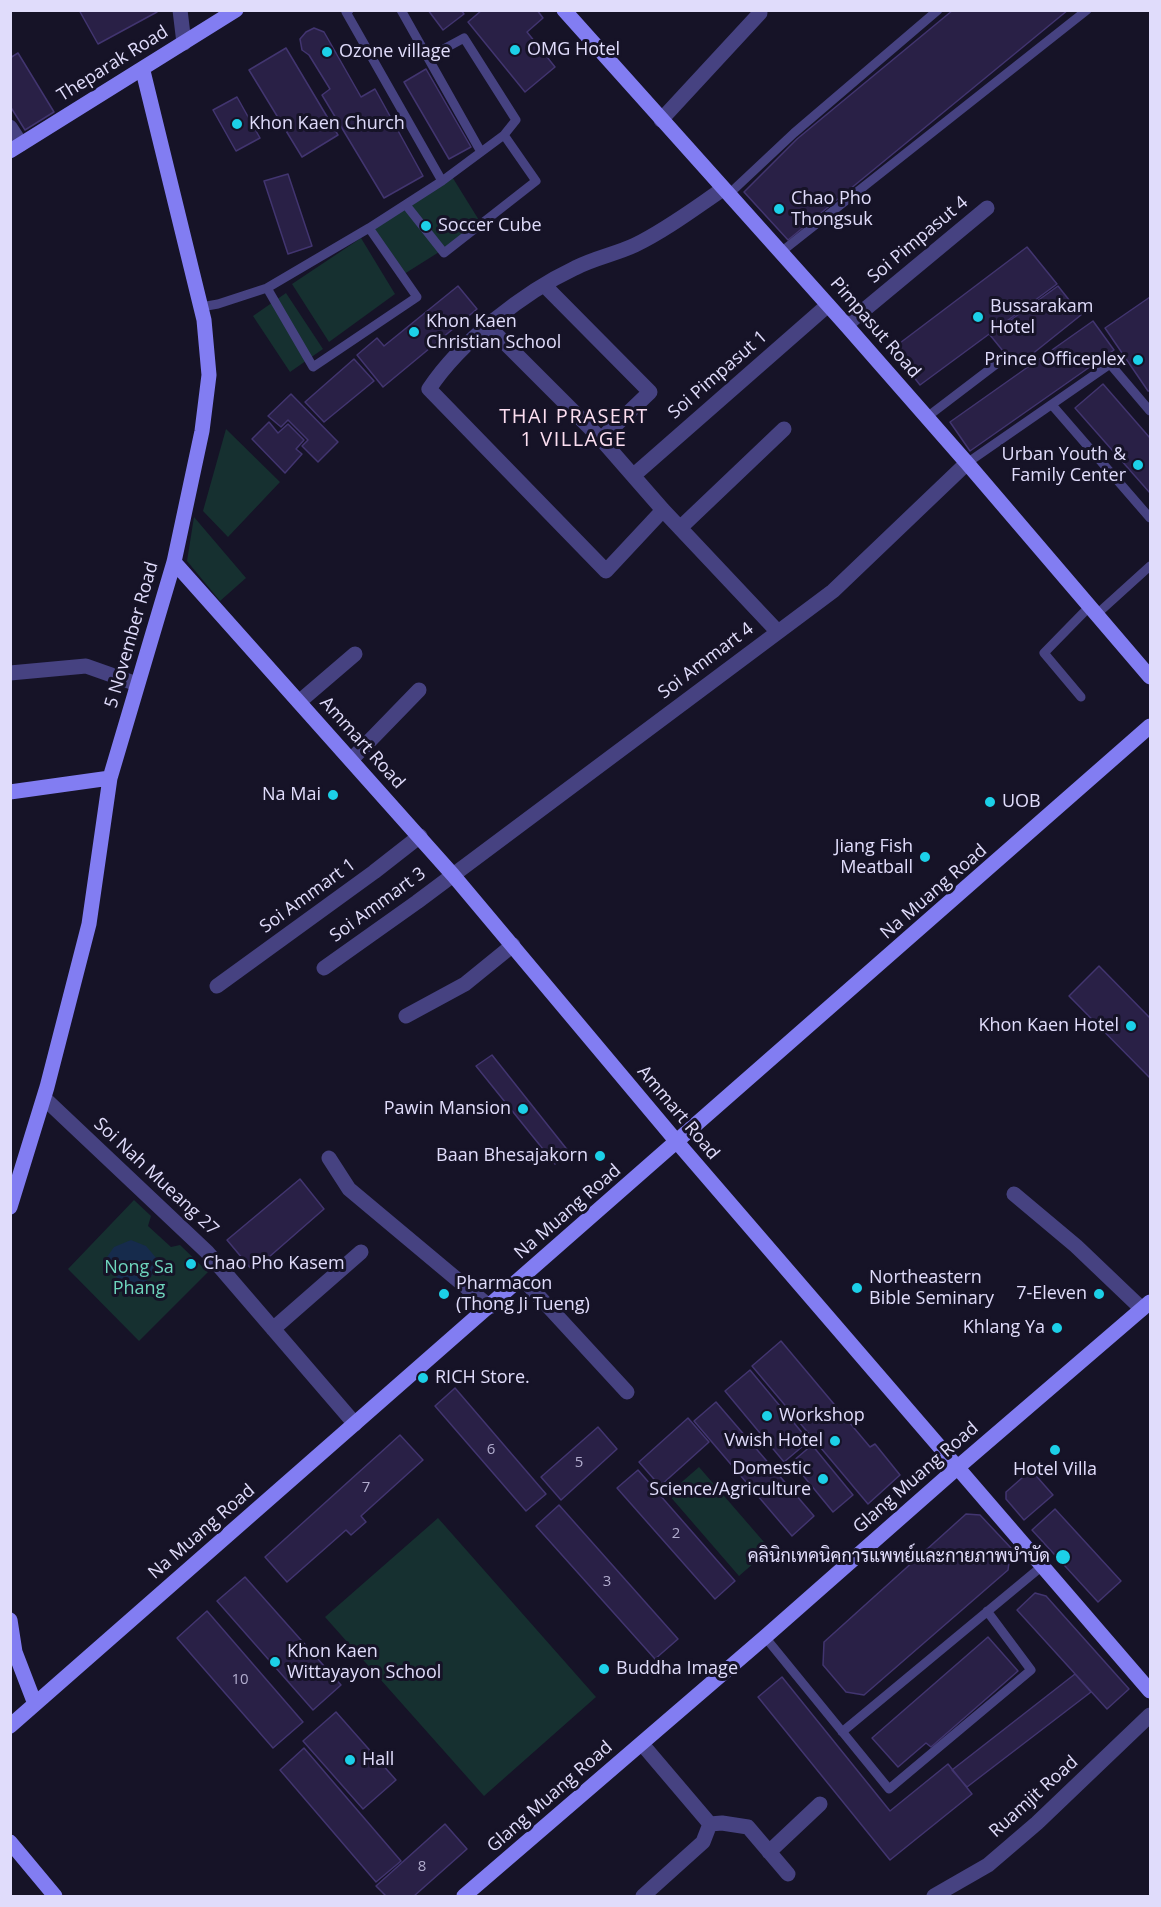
<!DOCTYPE html>
<html>
<head>
<meta charset="utf-8">
<style>
  body { margin:0 }
  #map { position:relative; width:1161px; height:1907px; overflow:hidden; background:#161327; font-family:"Open Sans",sans-serif }
  canvas { display:block }
  .frame { position:absolute; inset:0; border:12px solid #e0dcfb; pointer-events:none }
</style>
</head>
<body>
<div id="map">
<canvas width="1161" height="1907"></canvas>
<div class="frame"></div>
</div>
<script>
const c = document.querySelector('canvas').getContext('2d');
c.lineJoin = 'round';
function fillPath(path, color) { c.fillStyle = color; c.fill(path, 'evenodd'); }
function stroke(path, color, width, dash) { c.strokeStyle = color; c.lineWidth = width; c.lineCap = dash ? 'butt' : 'round'; c.setLineDash(dash || []); c.stroke(path); }
function label(font, color, halo, rows, align = 'center') {
  c.font = font + ' "Open Sans",Sarabun,sans-serif'; c.lineWidth = 6; c.setLineDash([]); c.textBaseline = 'middle'; c.strokeStyle = halo; c.fillStyle = color; for (const [text, x, y, turn = 0] of rows) {
    c.save(); c.translate(x, y); c.rotate((+turn || 0) * Math.PI / 180); c.textAlign = isNaN(turn) ? turn : align; if (halo) c.strokeText(text, 0, 0); c.fillText(text, 0, 0); c.restore();
  }
}
fillPath(new Path2D(`
  M451 175 482 225 401 276 370 227Z
  M361 238 395 294 329 342 292 284Z
  M286 293 323 349 290 372 253 316Z
  M226 429 280 482 228 537 203 511Z
  M194 517 246 578 220 601 187 561Z
  M134 1200 151 1216 148 1226 171 1247 180 1245 208 1272 139 1341 68 1269Z
  M699 1467 770 1549 739 1576 668 1494Z
  M438 1518 596 1697 484 1796 325 1617Z`), '#163030');
fillPath(new Path2D(`
  M131 1240 146 1246 157 1259 152 1276 132 1293 103 1263 114 1247Z`), '#162b4c');
const building = new Path2D(`
  M79 10H156L157 12 98 44Z
  M428 10H461L464 14 443 30Z
  M482 10H537L543 18 527 32 555 67 525 92 468 22Z
  M953 10H1068L788 240 744 192 797 139Z
  M314 28 324 32 361 97 375 89 423 176 384 198 322 95 330 89 309 55 302 50 300 39 306 32Z
  M286 48 338 135 302 157 249 70Z
  M18 53 54 112 25 130 10 106V58Z
  M426 69 471 147 449 159 404 82Z
  M237 97 260 138 236 151 213 110Z
  M288 174 312 246 288 254 264 181Z
  M1027 247 1057 284 920 385 892 349Z
  M458 286 477 309 383 387 357 355 377 338 384 346Z
  M1058 286 1081 315 1016 367 990 335Z
  M1150 297V391H1148L1105 328Z
  M1093 321 1114 350 970 451 950 422Z
  M354 359 374 381 324 422 305 402Z
  M1103 384 1150 438V493L1075 408Z
  M291 394 338 442 318 462 302 446 308 440 288 420 281 427 268 416Z
  M269 422 278 433 288 424 304 440 296 449 302 454 285 473 252 439Z
  M1099 966 1150 1018V1078L1069 996Z
  M492 1055 569 1152 555 1164 476 1066Z
  M300 1179 324 1209 253 1271 227 1240Z
  M781 1341 870 1447 875 1444 900 1475 868 1504 752 1366Z
  M750 1370 809 1441 784 1462 725 1391Z
  M455 1388 546 1494 526 1511 435 1406Z
  M716 1402 814 1516 792 1536 694 1421Z
  M688 1418 709 1442 660 1486 639 1462Z
  M598 1427 617 1449 561 1500 541 1477Z
  M400 1435 423 1460 361 1516 366 1522 351 1535 346 1530 287 1582 265 1557Z
  M812 1445 853 1495 833 1512 792 1462Z
  M638 1470 735 1581 715 1599 617 1488Z
  M1031 1470 1053 1495 1024 1520 1006 1499V1492Z
  M559 1505 678 1639 655 1659 536 1526Z
  M1055 1509 1121 1581 1098 1602 1032 1530Z
  M966 1514 980 1515 1011 1548 1008 1570 864 1695 846 1692 823 1665 824 1642Z
  M245 1577 341 1685 313 1710 217 1601Z
  M1035 1593 1046 1596 1129 1689 1107 1709 1017 1610Z
  M207 1611 303 1722 273 1748 177 1638Z
  M988 1637 1018 1671 931 1747 926 1743 898 1767 872 1738Z
  M1075 1674 1091 1692 967 1787 952 1770Z
  M782 1677 890 1811 948 1764 972 1794 890 1860 758 1697Z
  M336 1712 396 1780 363 1809 303 1741Z
  M304 1748 401 1861 376 1882 280 1770Z
  M445 1824 467 1849 414 1896H386L376 1886Z`);
fillPath(building, '#292046');
stroke(building, '#423570', 1.5);
stroke(new Path2D(`
  M349 10 346 12 442 181
  M401 10 481 152
  M729 194 794 133 938 10
  M406 205 444 253 536 181 504 135
  M781 252 1087 10
  M267 288 369 228
  M201 307 218 304 267 288 313 367 417 297 369 228 442 181 504 135 516 120 464 38 429 57
  M1052 405 1150 518
  M927 417 1007 356
  M967 463 1110 364 1150 411
  M1097 614 1150 566
  M1081 697 1044 653 1090 606
  M765 1637 889 1789 1031 1670 987 1611
  M842 1732 1041 1567`), '#464281', 9);
stroke(new Path2D(`
  M180 10 184 43
  M661 120 760 13
  M10 127 21 144
  M544 285 650 392 601 439
  M846 325 987 208
  M488 326 601 439 663 510 778 632
  M634 475 828 305
  M663 510 606 571 429 389C460 342 524 292 575 268 594 258 616 254 635 245 666 230 695 208 723 189
  M680 528 784 429
  M10 673 86 666 137 684
  M299 702 355 654
  M351 760 419 690
  M324 968 417 902 833 591 967 463
  M217 986 374 872 420 836
  M406 1016 465 984 513 945
  M44 1098 207 1252 355 1424
  M329 1158 349 1189 490 1307
  M1014 1194 1076 1246 1142 1309
  M522 1278 627 1392
  M273 1329 361 1252
  M642 1744 710 1824 703 1842 643 1896
  M710 1824 722 1823 748 1827 788 1874
  M769 1852 820 1804
  M934 1896 988 1865 1037 1823 1150 1715`), '#464281', 15);
stroke(new Path2D(`
  M564 10 846 325 967 463 1150 677
  M10 151 236 10
  M174 562 453 875 677 1142 1150 1691
  M10 792 110 778
  M10 1207 47 1087 89 924 110 778 174 562 202 431 209 375 204 320 143 71
  M10 1620 15 1652 35 1704
  M10 1726 1150 726
  M10 1842 55 1896
  M464 1896 765 1637 958 1467 1150 1302`), '#827df2', 15);
for (const [x, y, r, color] of [
  [515,50,6,"#1cd0e8"],
  [327,52,6,"#1cd0e8"],
  [237,124,6,"#1cd0e8"],
  [779,209,6,"#1cd0e8"],
  [426,226,6,"#1cd0e8"],
  [978,317,6,"#1cd0e8"],
  [414,332,6,"#1cd0e8"],
  [1138,360,6,"#1cd0e8"],
  [1138,465,6,"#1cd0e8"],
  [333,795,6,"#1cd0e8"],
  [990,802,6,"#1cd0e8"],
  [925,857,6,"#1cd0e8"],
  [1131,1026,6,"#1cd0e8"],
  [523,1109,6,"#1cd0e8"],
  [600,1156,6,"#1cd0e8"],
  [191,1264,6,"#1cd0e8"],
  [857,1288,6,"#1cd0e8"],
  [444,1294,6,"#1cd0e8"],
  [1099,1294,6,"#1cd0e8"],
  [1057,1328,6,"#1cd0e8"],
  [423,1378,6,"#1cd0e8"],
  [767,1416,6,"#1cd0e8"],
  [835,1441,6,"#1cd0e8"],
  [1055,1450,6,"#1cd0e8"],
  [823,1479,6,"#1cd0e8"],
  [1063,1557,8,"#1cd0e8"],
  [275,1662,6,"#1cd0e8"],
  [604,1669,6,"#1cd0e8"],
  [350,1760,6,"#1cd0e8"]
]) { const dot = new Path2D(); dot.arc(x, y, r, 0, 2 * Math.PI); c.fillStyle = color; c.fill(dot); stroke(dot, '#161327', 2); }
label('15px', '#b2adce', null, [
  ["6",491,1450],
  ["5",579,1463],
  ["7",366,1488],
  ["2",676,1534],
  ["3",607,1582],
  ["10",240,1680],
  ["8",422,1867]
]);
label('18px', '#e0dcfb', '#161327', [
  ["OMG Hotel",527,50],
  ["Ozone village",339,52],
  ["Khon Kaen Church",249,124],
  ["Chao Pho",791,199],
  ["Thongsuk",791,220],
  ["Soccer Cube",438,226],
  ["Bussarakam",990,307],
  ["Hotel",990,328],
  ["Khon Kaen",426,322],
  ["Christian School",426,343],
  ["Prince Officeplex",1126,360,"right"],
  ["Urban Youth &",1126,455,"right"],
  ["Family Center",1126,476,"right"],
  ["Na Mai",321,795,"right"],
  ["UOB",1002,802],
  ["Jiang Fish",913,847,"right"],
  ["Meatball",913,868,"right"],
  ["Khon Kaen Hotel",1119,1026,"right"],
  ["Pawin Mansion",511,1109,"right"],
  ["Baan Bhesajakorn",588,1156,"right"],
  ["Chao Pho Kasem",203,1264],
  ["Northeastern",869,1278],
  ["Bible Seminary",869,1299],
  ["Pharmacon",456,1284],
  ["(Thong Ji Tueng)",456,1305],
  ["7-Eleven",1087,1294,"right"],
  ["Khlang Ya",1045,1328,"right"],
  ["RICH Store.",435,1378],
  ["Workshop",779,1416],
  ["Vwish Hotel",823,1441,"right"],
  ["Domestic",811,1469,"right"],
  ["Science/Agriculture",811,1490,"right"],
  ["Hotel Villa",1055,1470,"center"],
  ["คลินิกเทคนิคการแพทย์และกายภาพบำบัด",1050,1557,"right"],
  ["Khon Kaen",287,1652],
  ["Wittayayon School",287,1673],
  ["Buddha Image",616,1669],
  ["Hall",362,1760]
], 'left');
label('18px', '#e0dcfb', '#161327', [
  ["Theparak Road",113,64,-32],
  ["Soi Pimpasut 4",918,240,-40],
  ["Pimpasut Road",875,328,49],
  ["Soi Pimpasut 1",718,375,-41],
  ["5 November Road",132,635,-74],
  ["Soi Ammart 4",706,661,-37],
  ["Ammart Road",362,743,48],
  ["Na Muang Road",934,892,-41],
  ["Soi Ammart 1",308,896,-36],
  ["Soi Ammart 3",378,905,-36],
  ["Ammart Road",678,1113,50],
  ["Soi Nah Mueang 27",156,1177,43],
  ["Na Muang Road",568,1212,-41],
  ["Glang Muang Road",916,1478,-41],
  ["Na Muang Road",202,1532,-41],
  ["Glang Muang Road",550,1797,-41],
  ["Ruamjit Road",1034,1797,-42]
]);
label('18px', '#6ed5bd', '#161327', [
  ["Nong Sa",139,1268],
  ["Phang",139,1289]
]);
c.letterSpacing = '1.5px';
label('20px', '#fcdef0', '#161327', [
  ["THAI PRASERT",574,417],
  ["1 VILLAGE",574,440]
]);
c.letterSpacing = '0px';
</script>
</body>
</html>
